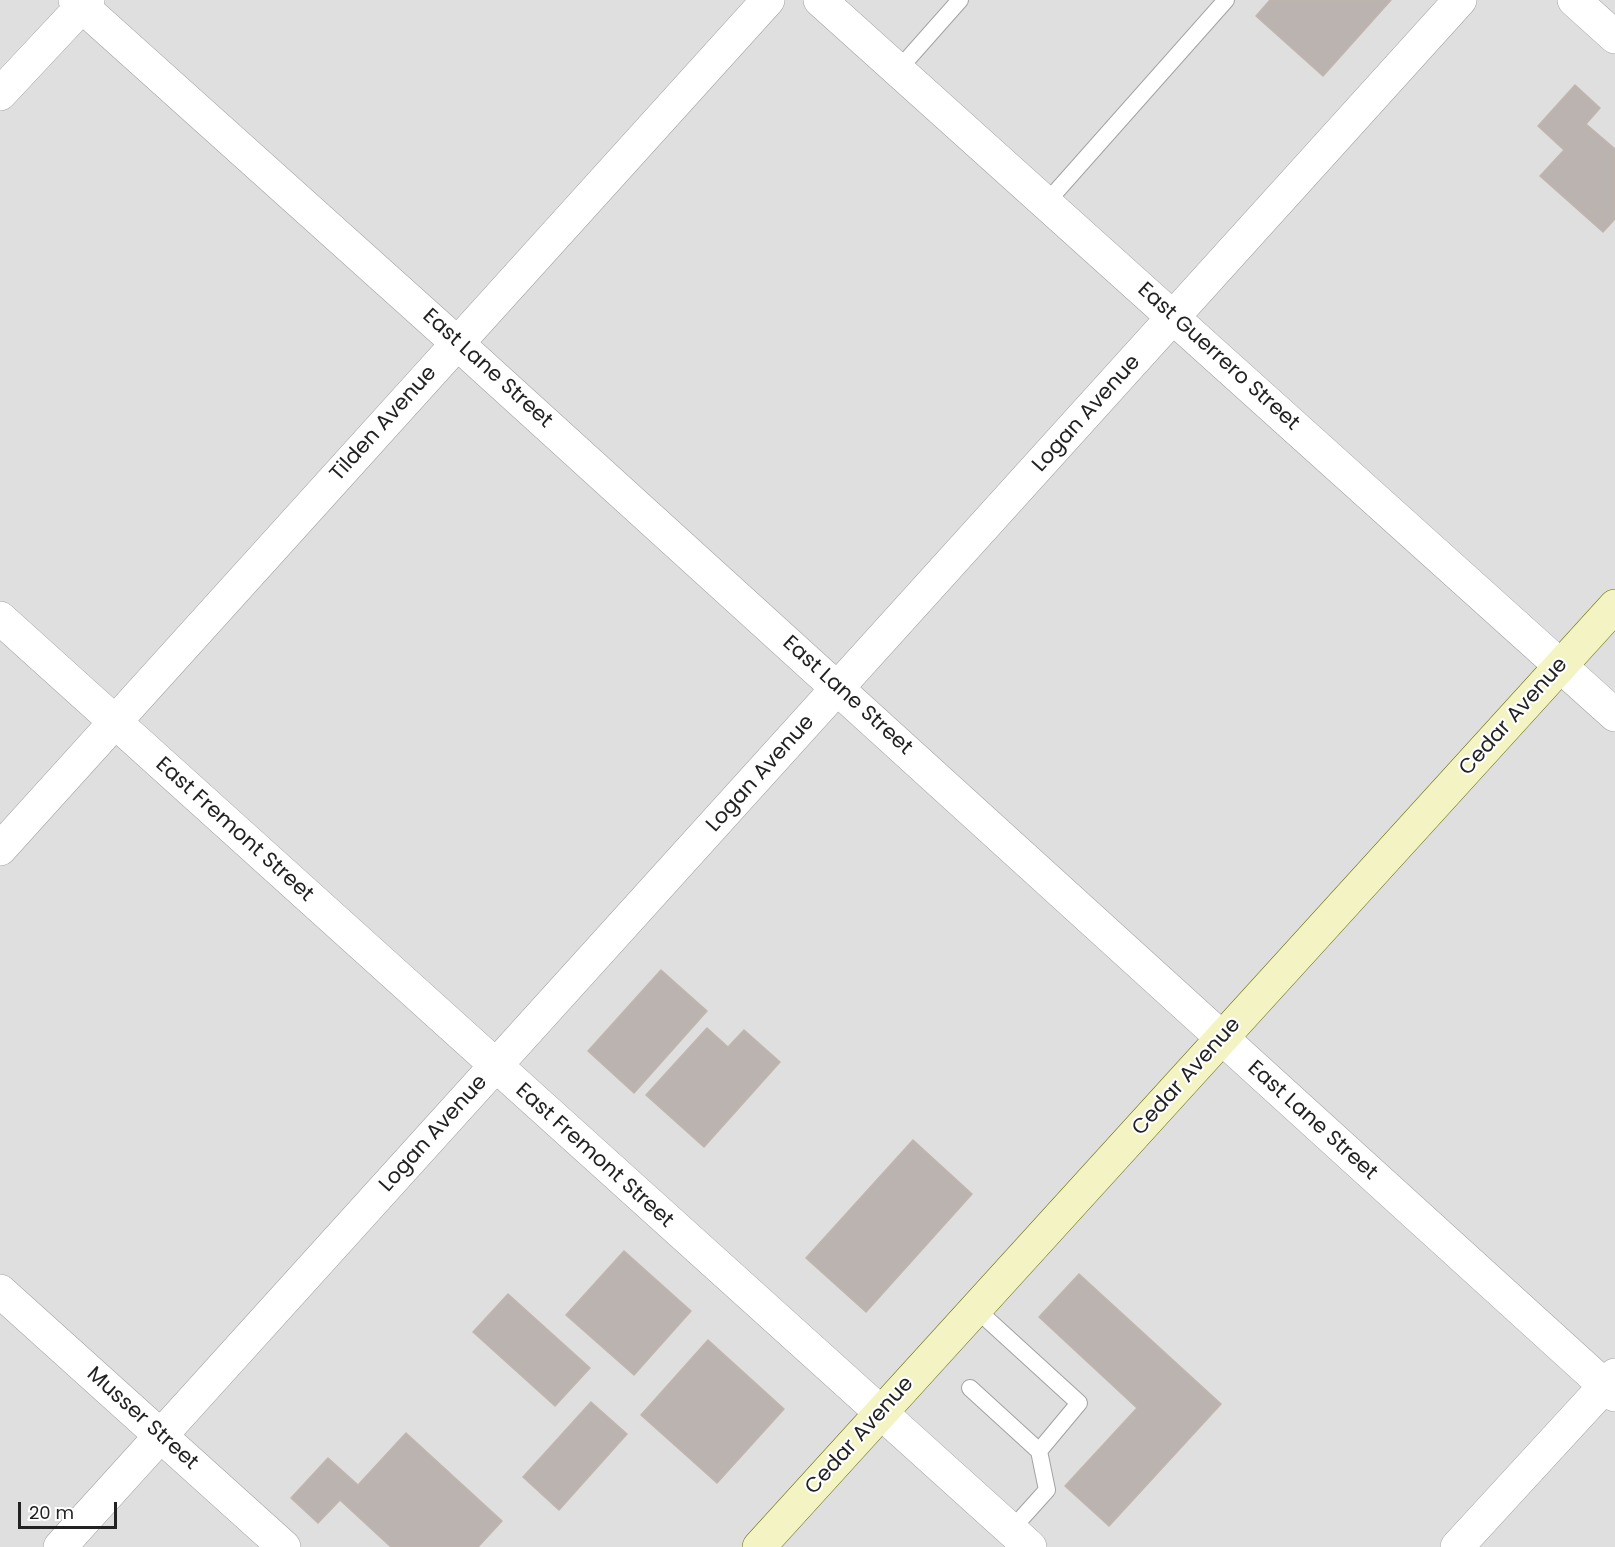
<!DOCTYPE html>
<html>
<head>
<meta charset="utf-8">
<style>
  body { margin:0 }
  #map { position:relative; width:1615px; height:1547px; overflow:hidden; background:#f1eeea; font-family:Poppins,sans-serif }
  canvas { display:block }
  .scale { position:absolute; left:18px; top:1502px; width:99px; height:27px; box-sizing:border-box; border:3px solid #222; border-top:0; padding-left:8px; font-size:18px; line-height:21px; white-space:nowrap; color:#222; -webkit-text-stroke:4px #fff; paint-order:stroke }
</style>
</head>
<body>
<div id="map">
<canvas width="1615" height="1547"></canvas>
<div class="scale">20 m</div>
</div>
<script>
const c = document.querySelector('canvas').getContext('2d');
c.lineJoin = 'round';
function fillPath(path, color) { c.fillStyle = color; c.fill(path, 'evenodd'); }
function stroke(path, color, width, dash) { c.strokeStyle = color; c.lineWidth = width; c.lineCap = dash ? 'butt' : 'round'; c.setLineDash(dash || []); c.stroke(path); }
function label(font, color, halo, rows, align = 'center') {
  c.font = font + ' Poppins,sans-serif'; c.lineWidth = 4.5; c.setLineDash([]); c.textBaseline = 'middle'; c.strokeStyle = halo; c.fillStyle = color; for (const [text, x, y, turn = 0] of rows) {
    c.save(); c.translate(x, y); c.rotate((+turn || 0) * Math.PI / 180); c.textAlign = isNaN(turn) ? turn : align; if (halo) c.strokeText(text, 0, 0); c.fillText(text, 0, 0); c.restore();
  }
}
fillPath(new Path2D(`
  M0 0H1615V1547H0Z`), '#e0dfdf');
const building = new Path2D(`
  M1270 0H1391L1323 76 1256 16Z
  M1575 85 1600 108 1586 124 1615 149V219L1603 232 1540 176 1564 150 1538 126Z
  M661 970 707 1011 634 1093 588 1051Z
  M707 1028 728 1047 744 1030 780 1062 704 1147 646 1095Z
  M913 1140 972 1194 866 1312 806 1258Z
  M624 1251 691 1311 634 1375 566 1315Z
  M1079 1274 1221 1404 1109 1526 1065 1486 1137 1408 1039 1317Z
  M508 1294 590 1368 555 1406 473 1332Z
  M708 1340 784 1409 717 1483 641 1415Z
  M591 1402 627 1434 559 1510 523 1477Z
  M406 1433 502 1521 478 1547H391L340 1500 318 1523 291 1498 328 1458 358 1485Z`);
fillPath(building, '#bab3af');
stroke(building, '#c1b5ad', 1.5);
const lane = new Path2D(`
  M898 70 960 0
  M1046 203 1226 0
  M976 1309 1079 1403 1039 1451 1047 1490 1011 1530
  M970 1388 1039 1451`);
const street = new Path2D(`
  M75 0 457 343 1615 1395
  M820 0 1615 715
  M1574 0 1615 37
  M0 94 88 0
  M0 618 1030 1547
  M0 849 768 0
  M0 1291 284 1547
  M60 1547 1460 0
  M1457 1547 1615 1375`);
const secondary = new Path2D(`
  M759 1547 1615 606`);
stroke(lane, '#a3a3a3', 18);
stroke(street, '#a3a3a3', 34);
stroke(secondary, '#6d7111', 34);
stroke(lane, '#fff', 16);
stroke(street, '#fff', 33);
stroke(secondary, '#f4f3c4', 33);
label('21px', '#222', '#fff', [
  ["East Guerrero Street",1218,357,42],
  ["East Lane Street",487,369,42],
  ["Logan Avenue",1087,414,-48],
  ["Tilden Avenue",384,424,-48],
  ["East Lane Street",847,696,42],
  ["Cedar Avenue",1514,717,-48],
  ["Logan Avenue",761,774,-48],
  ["East Fremont Street",234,830,42],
  ["Cedar Avenue",1187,1077,-48],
  ["East Lane Street",1312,1121,42],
  ["Logan Avenue",434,1134,-48],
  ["East Fremont Street",594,1156,42],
  ["Musser Street",142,1419,42],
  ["Cedar Avenue",860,1436,-48]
]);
</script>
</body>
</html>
